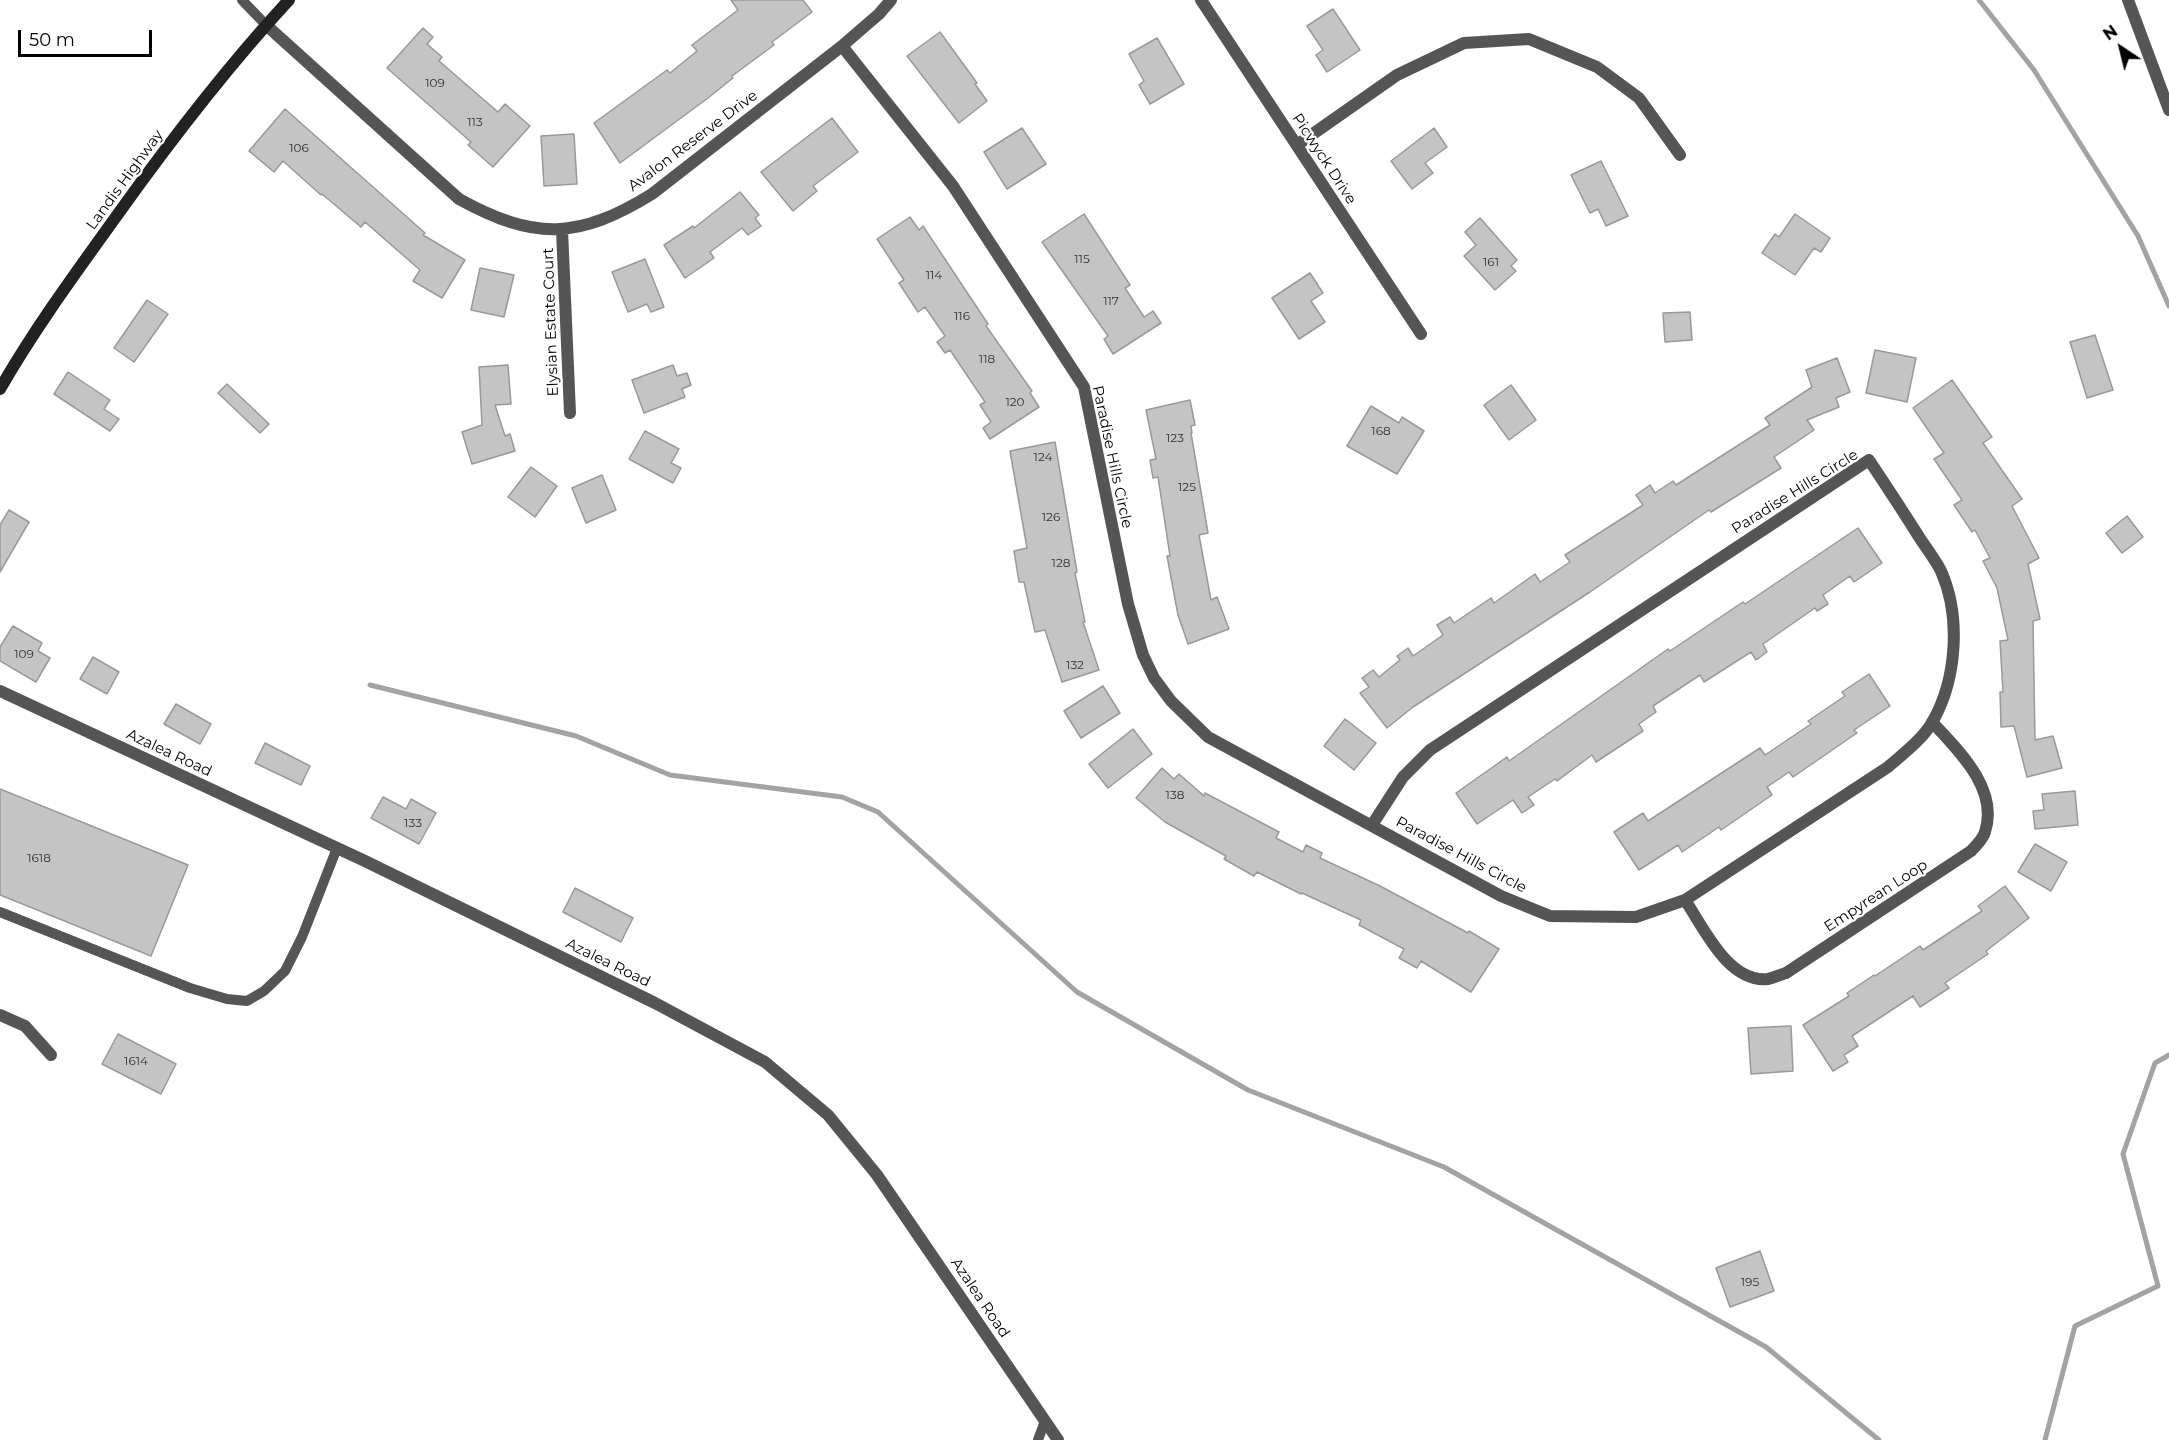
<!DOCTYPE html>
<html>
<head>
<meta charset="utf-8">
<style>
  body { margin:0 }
  #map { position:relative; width:2169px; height:1440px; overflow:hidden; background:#fff; font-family:Montserrat,sans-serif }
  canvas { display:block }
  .north { position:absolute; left:2091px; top:18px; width:60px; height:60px; -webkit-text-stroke:4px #fff; paint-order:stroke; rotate:325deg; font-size:16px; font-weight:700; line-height:24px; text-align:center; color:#000 }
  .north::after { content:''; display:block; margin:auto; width:21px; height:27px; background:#000; clip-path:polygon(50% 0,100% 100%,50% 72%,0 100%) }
  .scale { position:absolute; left:18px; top:30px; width:134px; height:27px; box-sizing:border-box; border:3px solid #000; border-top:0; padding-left:8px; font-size:18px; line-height:21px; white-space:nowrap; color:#000; -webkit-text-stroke:4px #fff; paint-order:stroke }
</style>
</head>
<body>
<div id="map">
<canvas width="2169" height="1440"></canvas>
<div class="north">N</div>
<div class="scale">50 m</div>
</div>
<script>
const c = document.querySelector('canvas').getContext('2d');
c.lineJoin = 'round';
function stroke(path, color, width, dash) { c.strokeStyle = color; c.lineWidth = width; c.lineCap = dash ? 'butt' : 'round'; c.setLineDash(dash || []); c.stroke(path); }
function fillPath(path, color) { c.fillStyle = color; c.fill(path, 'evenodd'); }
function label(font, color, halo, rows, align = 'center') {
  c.font = font + ' Montserrat,sans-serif'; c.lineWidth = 4.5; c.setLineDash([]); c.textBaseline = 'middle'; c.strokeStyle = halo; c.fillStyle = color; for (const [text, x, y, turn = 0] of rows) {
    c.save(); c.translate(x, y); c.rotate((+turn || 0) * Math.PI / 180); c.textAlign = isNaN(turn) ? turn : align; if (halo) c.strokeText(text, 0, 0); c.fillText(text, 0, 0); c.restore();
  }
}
stroke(new Path2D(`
  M1979 0 2034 70 2138 236 2169 306
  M370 685 576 736 670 775 842 797 878 812 1077 992 1248 1090 1444 1167 1766 1347 1879 1440
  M2045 1440 2075 1326 2158 1286 2123 1154 2155 1063 2169 1055`), '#a3a3a3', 5);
const building = new Path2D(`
  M731 0H803L812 12 772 42 774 45 732 76 733 78 708 98 620 163 594 123 667 70 670 73 697 51 692 45 738 10Z
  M1333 9 1360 50 1327 72 1316 55 1323 50 1307 26Z
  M423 28 433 37 427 44 442 57 439 61 498 112 505 104 530 126 493 167 468 145 471 142 387 68Z
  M940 32 977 83 975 84 987 101 959 123 907 56Z
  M1157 38 1184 84 1150 104 1139 85 1144 81 1129 54Z
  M285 109 425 233 423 235 465 260 442 298 413 281 420 270 365 222 361 227 322 194 321 195 283 161 274 172 249 151Z
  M832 118 858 152 813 186 817 191 793 211 761 172Z
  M1022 128 1046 164 1007 189 984 152Z
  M1434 128 1447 147 1425 163 1433 173 1412 189 1391 161Z
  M574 134 577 184 544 186 541 136Z
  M1601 161 1628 216 1606 226 1598 209 1590 213 1571 175Z
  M740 192 759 215 755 218 761 226 748 235 742 228 710 252 714 258 685 278 664 245 693 226 694 228Z
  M1084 214 1130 285 1125 288 1144 317 1153 311 1161 323 1113 354 1104 339 1108 336 1042 242Z
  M1795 214 1830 238 1821 252 1814 248 1795 275 1762 253 1775 234 1779 237Z
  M910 217 919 230 923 226 988 324 986 326 1032 391 1030 393 1039 407 990 439 983 428 991 422 980 405 985 402 950 350 945 353 937 342 945 336 925 307 918 312 899 283 904 280 877 239Z
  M1480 218 1517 260 1511 266 1516 271 1495 290 1464 256 1476 245 1465 232Z
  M645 259 664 307 651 312 647 304 628 312 612 272Z
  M480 268 514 275 504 317 471 310Z
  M1310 273 1323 293 1311 301 1325 322 1299 339 1272 298Z
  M147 300 168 314 134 362 114 348Z
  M1690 312 1692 340 1665 342 1663 313Z
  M2095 335 2113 390 2087 398 2070 342Z
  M1875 350 1916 358 1907 402 1866 393Z
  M1837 358 1850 392 1836 398 1839 407 1807 420 1814 430 1774 457 1781 468 1711 512 1709 510 1590 592 1413 707 1387 728 1360 693 1369 687 1362 678 1373 670 1379 677 1400 660 1397 656 1408 648 1413 656 1443 635 1437 625 1450 617 1454 623 1491 598 1494 603 1535 574 1540 582 1570 562 1565 555 1643 505 1636 495 1650 485 1655 493 1673 481 1676 485 1770 425 1765 418 1812 387 1806 370Z
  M508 365 511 404 495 405 505 436 510 434 515 451 472 464 462 432 482 425 479 367Z
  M673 365 677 376 687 373 691 385 682 389 685 397 644 413 632 380Z
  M68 372 110 400 104 409 119 419 110 431 54 394Z
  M1952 380 1992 437 1983 443 2022 499 2012 506 2039 558 2028 564 2040 619 2033 621 2035 740 2053 736 2062 768 2027 777 2014 726 2001 727 2000 692H2003L2000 641 2008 640 1997 588 1983 561 1990 558 1975 530 1972 532 1954 505 1962 500 1934 459 1944 453 1913 408Z
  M227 384 269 424 260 433 218 393Z
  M1511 385 1536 420 1509 440 1484 405Z
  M1190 400 1195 425 1191 426 1192 433H1191L1208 533 1199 535 1211 600 1217 597 1229 629 1188 644 1178 615 1167 556H1170L1158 477 1153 478 1150 460 1156 459 1146 410Z
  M1371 406 1399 423 1402 417 1424 431 1397 474 1347 446Z
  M645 431 679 449 671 463 681 468 673 483 629 459Z
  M1055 442 1077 572 1075 573 1085 622H1083L1099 670 1062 682 1045 630 1035 632 1024 582H1019L1014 551 1027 548 1010 451Z
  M531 467 557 486 535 517 508 497Z
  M602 475 616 510 586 523 572 488Z
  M9 510 29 522 0 572V525Z
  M2127 516 2143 537 2122 553 2106 533Z
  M1858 528 1882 563 1854 582 1850 576 1823 595 1828 604 1817 611 1815 608 1763 644 1767 652 1756 660 1751 652 1704 682 1700 675 1653 706 1656 712 1639 724 1643 731 1596 762 1592 755 1557 781 1555 779 1528 797 1534 805 1522 813 1513 800 1477 824 1456 793 1507 757 1509 761 1668 649 1670 651 1743 602 1745 604Z
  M13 626 42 643 38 651 50 658 36 682 0 661V647Z
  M93 657 119 672 107 694 80 679Z
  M1869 674 1890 706 1854 730 1857 733 1793 777 1789 772 1767 787 1772 795 1721 830 1719 827 1682 852 1678 845 1639 870 1614 832 1643 813 1648 821 1760 748 1765 755 1811 724 1808 721 1845 696 1842 692Z
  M1103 686 1120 713 1081 738 1064 711Z
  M176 704 211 724 200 744 164 724Z
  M1345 719 1376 743 1354 770 1324 746Z
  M1133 729 1152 754 1108 788 1089 764Z
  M265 743 310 766 301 785 255 763Z
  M1162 768 1174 779 1179 774 1204 796 1205 793 1279 832 1276 838 1303 852 1306 845 1322 853 1320 858 1380 886 1468 933 1469 931 1499 949 1471 992 1421 961 1417 968 1399 958 1404 949 1359 925 1361 920 1302 893 1301 894 1257 872 1254 876 1224 859 1226 856 1165 822 1136 798Z
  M0 789 188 865 151 956 0 895Z
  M2075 791 2078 825 2035 829 2033 811 2044 810 2042 794Z
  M383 797 406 809 411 799 436 813 419 844 371 818Z
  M2035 844 2067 862 2051 891 2018 872Z
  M2005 886 2029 918 1986 951 1988 954 1945 983 1949 988 1920 1007 1913 996 1852 1036 1858 1046 1844 1055 1848 1062 1833 1071 1803 1025 1849 996 1847 993 1874 975 1875 976 1920 946 1923 950 1982 911 1978 906Z
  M575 888 633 918 621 942 563 912Z
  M1791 1026 1793 1071 1751 1074 1748 1028Z
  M118 1034 176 1064 161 1094 102 1064Z
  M1760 1251 1774 1291 1730 1307 1716 1268Z`);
fillPath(building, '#c4c4c4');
stroke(building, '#999', 1.5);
stroke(new Path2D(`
  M242 0 266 25
  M0 912 190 988 227 999 247 1001 264 991 285 971 302 937 337 848
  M1038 1440 1045 1421`), '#555', 10);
stroke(new Path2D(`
  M1201 0 1421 334
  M2128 0 2169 110
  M266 25 459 199C535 241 579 239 652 194L842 46 879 14 891 0
  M842 46 953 186 1084 387 1128 604 1143 655 1154 678 1171 701 1208 737 1501 896 1550 916 1636 917 1685 900 1888 767C1903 754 1923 739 1933 721 1957 678 1961 616 1941 571 1936 561 1928 550 1921 540 1904 513 1887 487 1869 460L1430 750 1403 777 1372 825
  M1297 145 1397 75 1464 43 1529 39 1597 67 1639 98 1680 155
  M562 230 570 413
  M0 691 365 861 655 1003 765 1062 828 1115 877 1175 1058 1440
  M1685 900C1704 928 1728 983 1768 979 1773 978 1780 975 1786 973L1971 851C1976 846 1983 839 1985 832 1999 789 1959 751 1932 722
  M0 1015 25 1026 51 1055`), '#555', 12);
stroke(new Path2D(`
  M0 389C35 328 77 271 118 214 171 140 227 67 289 0`), '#222', 12);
label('12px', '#313131', null, [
  ["109",435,83],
  ["113",475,122],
  ["106",299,148],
  ["115",1082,259],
  ["161",1491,262],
  ["114",934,275],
  ["117",1111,301],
  ["116",962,316],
  ["118",987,359],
  ["120",1015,402],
  ["168",1381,431],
  ["123",1175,438],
  ["124",1043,457],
  ["125",1187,487],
  ["126",1051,517],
  ["128",1061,563],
  ["109",24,654],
  ["132",1075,665],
  ["138",1175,795],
  ["133",413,823],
  ["1618",39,858],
  ["1614",136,1061],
  ["195",1750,1282]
]);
label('15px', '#000', '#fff', [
  ["Avalon Reserve Drive",693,141,-37],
  ["Picwyck Drive",1324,159,57],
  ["Landis Highway",125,180,-54],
  ["Elysian Estate Court",551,322,-92],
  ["Paradise Hills Circle",1112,457,78],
  ["Paradise Hills Circle",1795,492,-32],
  ["Azalea Road",169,753,25],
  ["Paradise Hills Circle",1461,855,28],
  ["Empyrean Loop",1876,896,-33],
  ["Azalea Road",608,963,26],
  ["Azalea Road",980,1298,56]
]);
</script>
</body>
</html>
